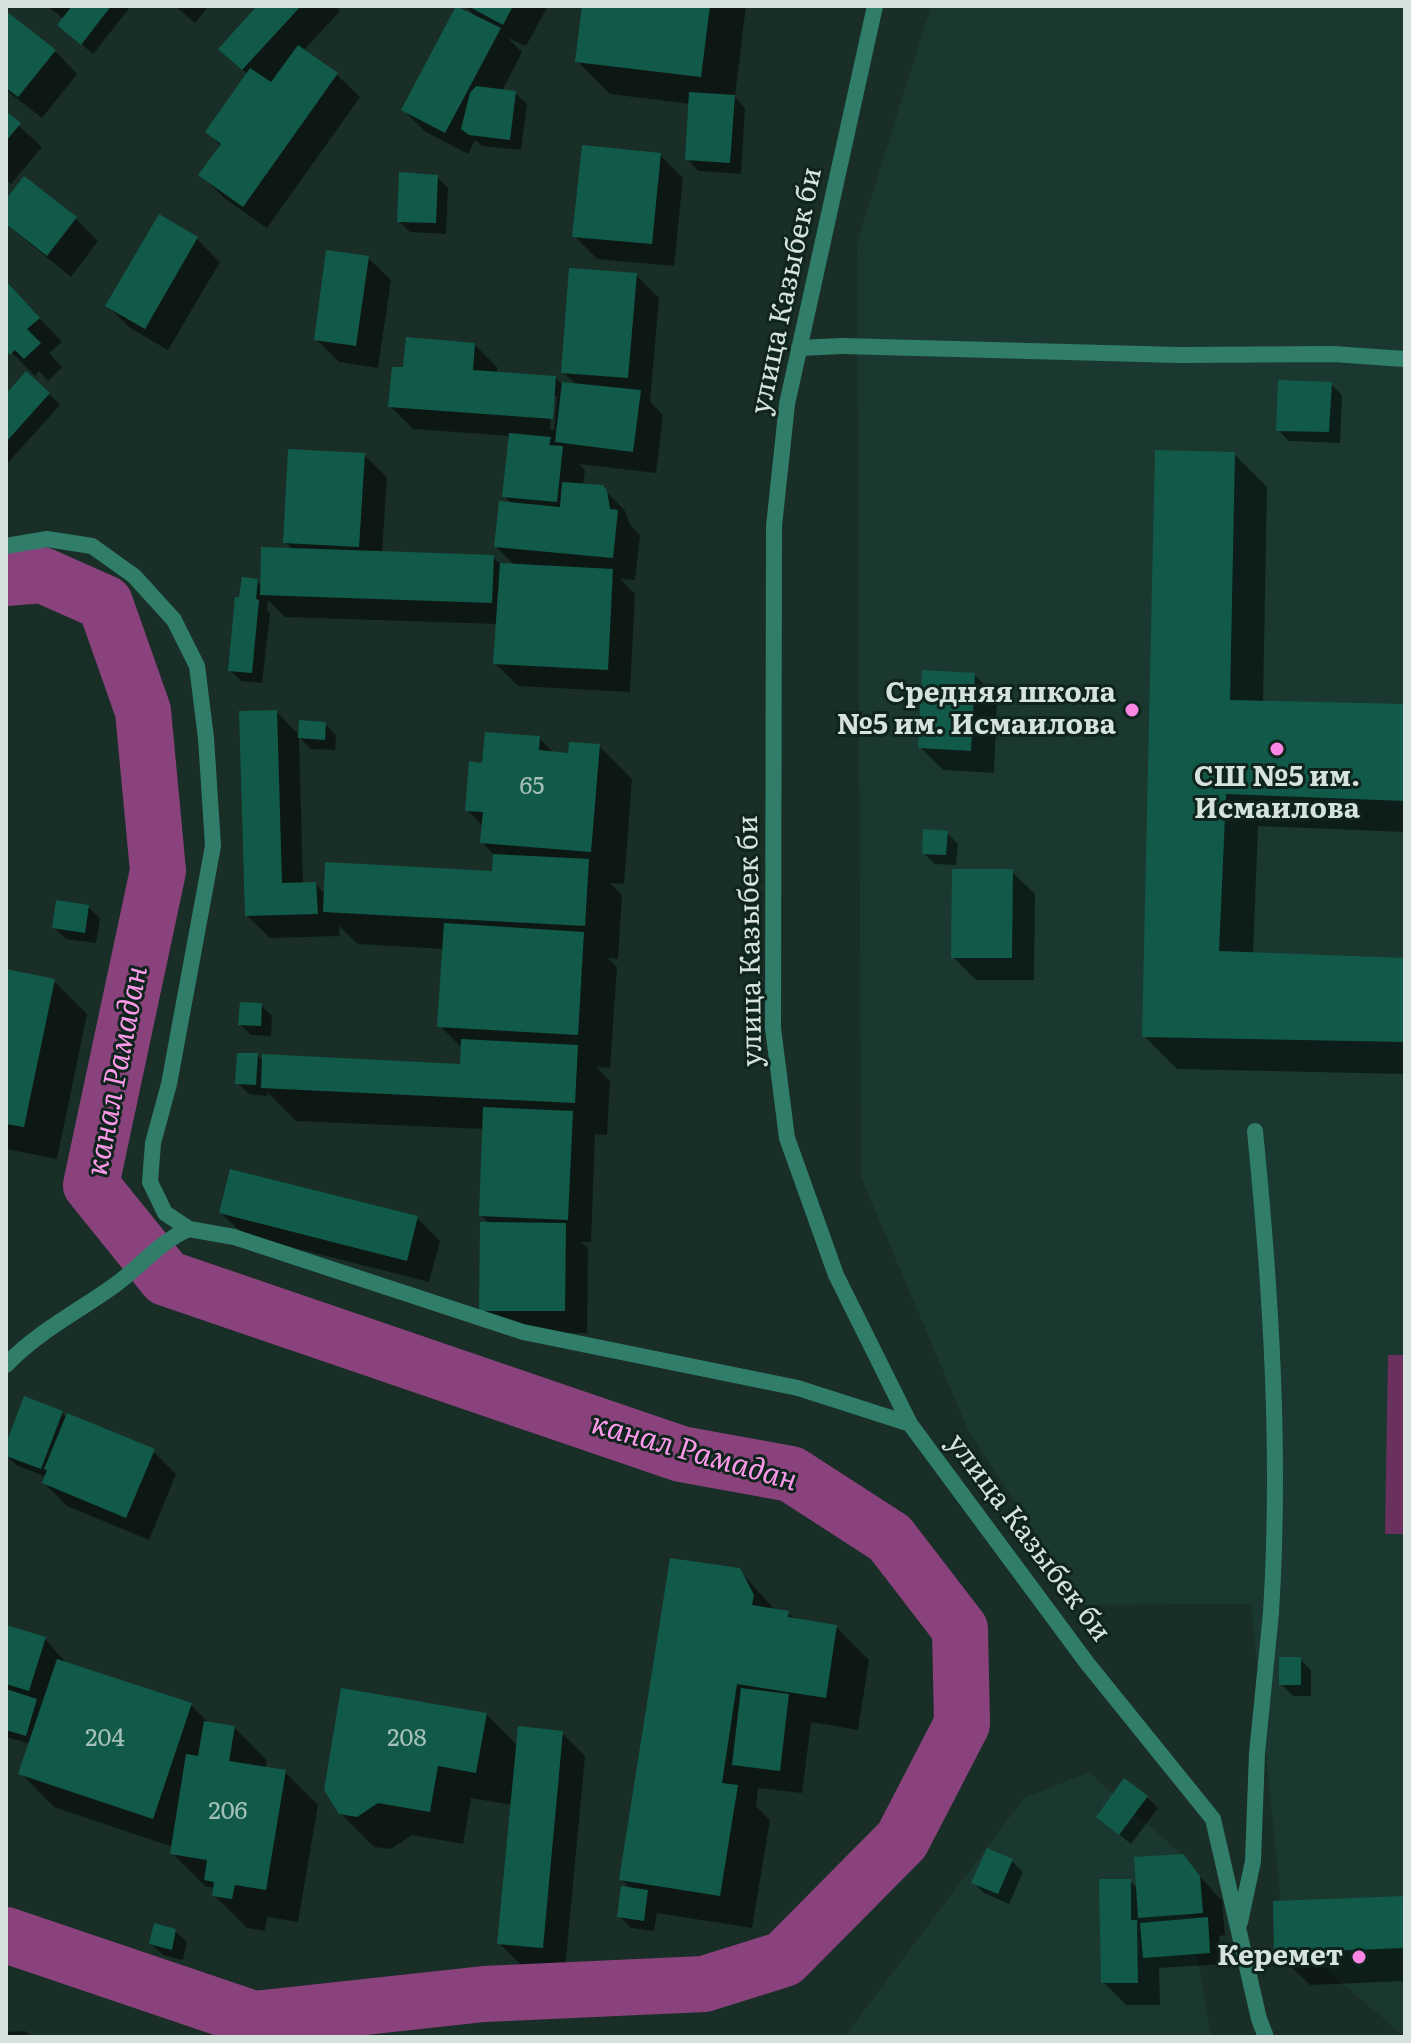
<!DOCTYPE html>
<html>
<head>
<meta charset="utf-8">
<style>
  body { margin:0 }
  #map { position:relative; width:1411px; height:2043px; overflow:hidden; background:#192e27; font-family:Literata,serif }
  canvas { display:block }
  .frame { position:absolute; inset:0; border:8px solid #d5e2dd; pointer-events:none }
</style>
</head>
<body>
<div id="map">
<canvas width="1411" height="2043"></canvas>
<div class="frame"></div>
</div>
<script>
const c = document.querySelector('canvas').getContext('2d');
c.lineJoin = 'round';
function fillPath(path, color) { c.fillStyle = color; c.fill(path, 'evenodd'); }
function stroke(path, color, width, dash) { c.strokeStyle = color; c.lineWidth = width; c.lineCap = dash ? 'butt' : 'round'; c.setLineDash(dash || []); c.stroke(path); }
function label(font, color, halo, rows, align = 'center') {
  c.font = font + ' Literata,serif'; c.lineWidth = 6; c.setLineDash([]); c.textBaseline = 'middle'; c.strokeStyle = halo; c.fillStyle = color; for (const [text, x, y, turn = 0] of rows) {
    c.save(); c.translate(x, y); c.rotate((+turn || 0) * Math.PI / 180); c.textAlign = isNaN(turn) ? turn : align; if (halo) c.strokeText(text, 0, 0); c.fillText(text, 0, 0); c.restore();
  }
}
fillPath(new Path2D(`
  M931 6H1405V2037L1284 1934 1251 1604 1083 1605 969 1432 861 1177 857 243Z
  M1089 1772 1179 1852 1211 2037H844L1024 1798Z`), '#1a382f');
fillPath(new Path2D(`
  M1388 1355H1405V1534H1385Z`), '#6a315f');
fillPath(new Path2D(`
  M47 6H131L93 54 59 25 64 19Z
  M175 6H209L195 23Z
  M260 6H334L340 11 303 51 337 75 360 97 267 228 224 198 201 175 221 146 207 132 248 75 221 48Z
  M465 6H548L526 46 508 38 522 52 502 91 515 93 527 104 521 150 482 146 475 140 468 154 426 132 403 110 474 15Z
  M584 6H746L735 97 745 108 741 174 698 171 687 159 691 104 610 94 577 61Z
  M6 13 55 51 77 74 42 118 6 90Z
  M6 114 42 147 11 184 6 180Z
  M660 155 683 178 674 266 597 259 574 236Z
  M437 177 448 188 446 234 410 232 399 221Z
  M6 203 76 219 98 241 71 277 6 224Z
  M159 216 197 239 220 262 168 350 130 328 107 305Z
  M368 258 391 280 378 368 339 362 316 339Z
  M636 275 659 298 650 402 663 415 656 473 579 464 585 470 583 486 602 487 625 511 631 526 640 535 635 580 620 579 635 594 630 692 518 686 495 663 498 624 285 617 268 600 267 610 270 613 262 683 241 681 230 670 257 581 262 586 294 550 285 542 364 455 387 477 382 553 493 557 501 565 515 566 496 547 512 504 504 496 511 436 413 429 390 406 405 369 474 344 497 367V374L555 378 564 386 577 385 563 372ZM553 396H557L554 430 550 429Z
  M6 283 62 342 49 353 62 367 48 381 39 371 35 376 6 347Z
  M1331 384 1342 395 1340 443 1289 441 1278 430Z
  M49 394 60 405 6 465V397Z
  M1234 454 1267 487 1263 703 1405 706V832L1258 826 1253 954 1405 960V1074L1177 1069 1144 1036Z
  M975 675 997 698 994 773 943 770 920 747Z
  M277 712 300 736 325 724 336 735 335 750 311 749 299 737 303 884H316L325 894 494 873 495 856 482 842 483 826 467 810 484 765 539 738 554 753 570 755 599 746 632 779 624 884 610 883 622 895 618 959 608 958 617 967 610 1068 596 1067 610 1081 607 1135 595 1134 591 1242H581L588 1248 587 1333H504L481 1310 490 1224 481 1215 484 1129 296 1121 267 1092V1096L249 1094 238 1083 257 1055 264 1062 462 1066 463 1049 440 1026 444 949 358 944 339 926 340 936 270 938 247 916Z
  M947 833 958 844 956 865 935 864 924 853Z
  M1012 872 1035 894 1034 980H976L953 957Z
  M88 907 100 918 96 943 66 939 54 927Z
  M6 971 54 981 87 1014 57 1159 6 1149Z
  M261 1005 272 1016 271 1036 251 1035 240 1024Z
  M221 1213 417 1218 440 1241 429 1282 244 1235Z
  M62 1413 67 1418 153 1451 176 1474 149 1540 67 1506 44 1483 47 1477 16 1465 6 1455V1450Z
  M739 1570 776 1611 788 1613 796 1620 836 1627 869 1660 858 1730 811 1722 802 1793 758 1788 756 1806 770 1820 752 1928 657 1913 654 1931 631 1928 619 1916 631 1889 621 1879Z
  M6 1627 45 1639 67 1664 191 1705 210 1724 234 1727 267 1761 265 1769 285 1772 318 1805 298 1922 267 1917 265 1931 247 1928 214 1895 215 1888 205 1886 172 1853 173 1847 54 1807 21 1773 31 1744 6 1737Z
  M1300 1659 1311 1670V1696H1293L1281 1684Z
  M486 1714 518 1746 562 1733 585 1756 565 1970 522 1966 499 1943 512 1805 471 1798 463 1844 412 1835 391 1849 374 1847 340 1813Z
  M1147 1797 1158 1808 1131 1844 1098 1817Z
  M1182 1856 1222 1901 1225 1935 1219 1936 1221 1964 1159 1968 1160 2005H1126L1103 1982 1130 1881 1138 1889Z
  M1012 1861 1023 1872 1009 1904 984 1893 973 1882Z
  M1405 1898V1981L1310 1985 1276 1952Z
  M175 1931 187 1942 183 1960 163 1955 151 1944Z
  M25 2031 31 2037H6V2032Z`), '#0007');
stroke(new Path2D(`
  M6 578 42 575 105 603 143 711 158 871 91 1185 166 1278 681 1454 791 1474 890 1538 960 1629 962 1724 902 1840 784 1959 704 1984 484 1994 254 2019 6 1935`), '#8a427d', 56);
fillPath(new Path2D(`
  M72 6H111L81 45 57 25Z
  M257 6H301L242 70 218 49Z
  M456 6 501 28 445 133 401 110Z
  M468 6H513L503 25Z
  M582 6H710L701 77 575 62Z
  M6 11 56 50 18 97 6 88Z
  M298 45 338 73 243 207 198 175 221 144 205 132 250 68 271 82Z
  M476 86 516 91 510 140 469 135 461 129 470 93Z
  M689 92 735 95 730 163 685 160Z
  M6 111 21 123 6 141Z
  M582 145 661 153 652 244 572 237Z
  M399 172 438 175 436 223 397 222Z
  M24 176 77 217 47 256 6 224V199Z
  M159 214 198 237 145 329 105 306Z
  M326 250 369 256 356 346 314 340Z
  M569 268 637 273 628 378 561 373Z
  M6 281 40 318 27 329 41 343 24 359 15 350 10 355 6 350Z
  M406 337 475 343 473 370 556 376 553 419 388 407 392 367H403Z
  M26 371 50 393 6 442V394Z
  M1278 380 1332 382 1329 432 1276 431Z
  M562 382 641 390 633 452 555 442Z
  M509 433 551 437 549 445 563 446 557 502 502 497Z
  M288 449 365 453 359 547 283 543Z
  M1155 450 1235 452 1230 700 1405 704V801L1226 794 1219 951 1405 958V1042L1142 1037Z
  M562 482 603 485 607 491 610 509 618 510 613 558 494 547 499 501 560 507Z
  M261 547 494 555 492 603 260 595Z
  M500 563 613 569 608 670 493 664Z
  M242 577 258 579 256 599 259 600 252 673 228 671 235 597H239Z
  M922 670 975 673 971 751 918 748Z
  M277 710 282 883 316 882 318 914 245 916 239 711Z
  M299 720 326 722 325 740 298 738Z
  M485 732 540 736 539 750 568 753 569 742 600 744 591 852 480 843 483 812 465 811 469 761 482 763Z
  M923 829 948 831 946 855 922 854Z
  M493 854 589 859 585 926 323 912 325 862 492 871Z
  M952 869H1013L1012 958H951Z
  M56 900 89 905 85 933 52 928Z
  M444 923 584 932 578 1035 437 1027Z
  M6 969 55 979 24 1127 6 1124Z
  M240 1002 262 1003 261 1026 238 1025Z
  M461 1039 578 1045 575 1103 261 1088 262 1054 460 1064Z
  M237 1053H258L256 1085 235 1084Z
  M483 1107 573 1111 568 1220 479 1216Z
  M230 1169 418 1216 407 1261 219 1213Z
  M480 1222 566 1223 565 1311H479Z
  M24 1396 63 1411 41 1469 6 1456V1444Z
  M67 1413 155 1449 126 1518 42 1483 47 1470 44 1469Z
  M670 1558 740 1568 754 1595 752 1605 789 1611 788 1617 837 1625 826 1698 737 1684 722 1783 738 1785 720 1896 619 1880Z
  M6 1625 46 1637 29 1691 6 1684Z
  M1279 1657H1301V1685H1279Z
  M57 1659 192 1703 153 1819 18 1774Z
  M341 1688 487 1713 476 1773 438 1766 430 1812 378 1803 357 1817 339 1814 324 1790Z
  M741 1688 789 1694 780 1771 732 1765Z
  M6 1689 37 1699 26 1736 6 1730Z
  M204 1721 235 1726 229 1761 286 1770 266 1890 235 1885 232 1899 212 1896 214 1882 204 1880 207 1860 170 1854 186 1754 198 1756Z
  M518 1726 563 1731 543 1948 497 1944Z
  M1124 1778 1148 1796 1119 1835 1096 1817Z
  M987 1848 1013 1859 998 1894 971 1883Z
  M1183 1854 1200 1876 1203 1913 1138 1918 1134 1857Z
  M1099 1879H1131V1920H1137L1138 1983H1101Z
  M621 1886 648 1890 644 1921 617 1917Z
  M1405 1896V1948L1274 1953 1273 1901Z
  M1208 1917 1210 1953 1143 1958 1140 1923Z
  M154 1923 176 1929 172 1950 149 1944Z`), '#115a49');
stroke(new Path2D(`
  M842 346 1179 355 1333 354 1405 359
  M1255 1131C1271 1291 1281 1452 1271 1613`), '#307e69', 16);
stroke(new Path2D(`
  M875 6 787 404 774 526 773 1028 787 1138 836 1275 910 1424 1087 1663 1213 1819 1259 2019 1266 2037
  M799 348 842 346
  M6 546 47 539 92 546 134 576 174 620 197 666 206 738 213 846 169 1084 153 1143 150 1182 165 1213 189 1229 234 1237 523 1332 798 1388 910 1424
  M6 1365C37 1332 79 1311 115 1285 141 1266 159 1242 189 1229
  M1240 1922 1253 1861 1257 1753 1271 1613`), '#307e69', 16);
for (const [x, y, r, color] of [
  [1132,710,8,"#fb87e5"],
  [1277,749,8,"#fb87e5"],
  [1359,1957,8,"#fb87e5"]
]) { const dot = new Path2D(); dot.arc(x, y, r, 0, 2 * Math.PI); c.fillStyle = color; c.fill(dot); stroke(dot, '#10241e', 3); }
label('24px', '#a4c0b8', null, [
  ["65",532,787],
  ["204",105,1739],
  ["208",407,1739],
  ["206",228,1812]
]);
label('28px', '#d5e2dd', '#10241e', [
  ["улица Казыбек би",787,291,-78],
  ["улица Казыбек би",751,941,-91],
  ["улица Казыбек би",1028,1538,53]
]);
label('bold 28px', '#d5e2dd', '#10241e', [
  ["Средняя школа",1116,694],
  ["№5 им. Исмаилова",1116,726],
  ["СШ №5 им.",1277,778,"center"],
  ["Исмаилова",1277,810,"center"],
  ["Керемет",1343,1957]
], 'right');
label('italic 30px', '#fd99e9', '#10241e', [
  ["канал Рамадан",118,1071,-79],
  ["канал Рамадан",694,1453,16]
]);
</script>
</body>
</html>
